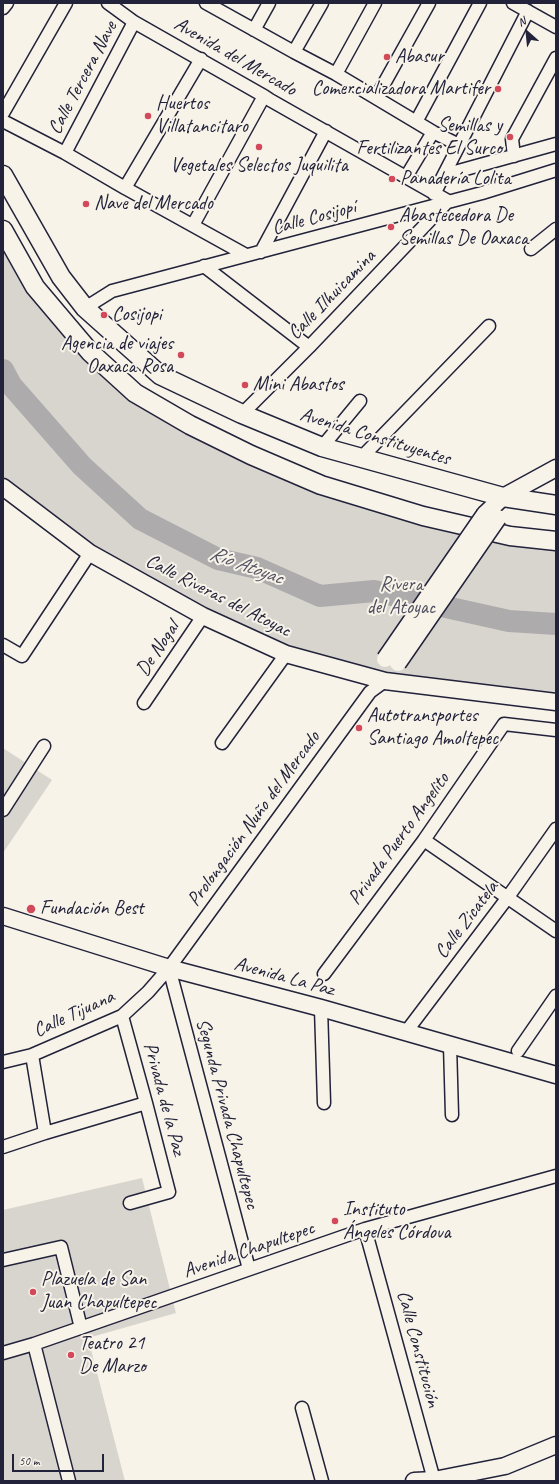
<!DOCTYPE html>
<html>
<head>
<meta charset="utf-8">
<style>
  body { margin:0 }
  #map { position:relative; width:559px; height:1484px; overflow:hidden; background:#f7f3e8; font-family:Caveat,sans-serif }
  canvas { display:block }
  .frame { position:absolute; inset:0; border:4px solid #22223b; pointer-events:none }
  .north { position:absolute; left:507px; top:12px; width:40px; height:40px; -webkit-text-stroke:3px #f7f3e8; paint-order:stroke; rotate:333deg; font-size:11px; font-weight:700; line-height:16px; text-align:center; color:#22223b }
  .north::after { content:''; display:block; margin:auto; width:14px; height:18px; background:#22223b; clip-path:polygon(50% 0,100% 100%,50% 72%,0 100%) }
  .scale { position:absolute; left:12px; top:1454px; width:92px; height:18px; box-sizing:border-box; border:2px solid #22223b; border-top:0; padding-left:5px; font-size:12px; line-height:14px; white-space:nowrap; color:#22223b; -webkit-text-stroke:3px #f7f3e8; paint-order:stroke }
</style>
</head>
<body>
<div id="map">
<canvas width="559" height="1484"></canvas>
<div class="frame"></div>
<div class="north">N</div>
<div class="scale">50 m</div>
</div>
<script>
const c = document.querySelector('canvas').getContext('2d');
c.lineJoin = 'round';
function fillPath(path, color) { c.fillStyle = color; c.fill(path, 'evenodd'); }
function stroke(path, color, width, dash) { c.strokeStyle = color; c.lineWidth = width; c.lineCap = dash ? 'butt' : 'round'; c.setLineDash(dash || []); c.stroke(path); }
function label(font, color, halo, rows, align = 'center') {
  c.font = font + ' Caveat,sans-serif'; c.lineWidth = 4; c.setLineDash([]); c.textBaseline = 'middle'; c.strokeStyle = halo; c.fillStyle = color; for (const [text, x, y, turn = 0] of rows) {
    c.save(); c.translate(x, y); c.rotate((+turn || 0) * Math.PI / 180); c.textAlign = isNaN(turn) ? turn : align; if (halo) c.strokeText(text, 0, 0); c.fillText(text, 0, 0); c.restore();
  }
}
fillPath(new Path2D(`
  M3 230 35 287 135 393 321 485 556 540V702L385 681 203 616 3 487Z
  M3 748 52 780 3 853Z
  M142 1178 176 1313 88 1338 125 1481H3V1210Z`), '#d8d5cf');
stroke(new Path2D(`
  M3 370 11 385 82 466 140 519 218 559 257 568 320 596 374 591 509 621 556 624`), '#aeabad', 22);
const street = new Path2D(`
  M108 3 134 22 264 96 270 100 448 201 309 347 242 414
  M206 3 294 52 336 74 433 132 406 177
  M513 3 556 27
  M3 8 7 3
  M254 30 269 3
  M294 52 322 3
  M336 74 375 3
  M376 98 429 3
  M3 113 66 3
  M3 121 65 153 125 188 246 255
  M416 122 480 3
  M433 132 459 145
  M65 153 134 22
  M514 156 512 139 556 58
  M444 175 556 144
  M125 188 201 59
  M434 194 528 11
  M193 225 264 96
  M531 249 556 229
  M261 252 326 131
  M204 266 309 347
  M85 308 112 291 482 193 556 170
  M322 447 360 401
  M361 458 489 326
  M3 645 22 656 90 553
  M144 703 203 616
  M222 743 286 654
  M3 810 44 746
  M424 840 556 931
  M169 968 249 1269
  M324 974 424 840 504 724 556 730
  M321 1008 324 1103
  M122 1016 146 1103 169 1192 130 1203
  M406 1032 508 897 556 829
  M450 1045 452 1115
  M518 1051 556 996
  M32 1055 45 1133
  M3 1062 32 1055 122 1016 148 992 169 968 370 692 385 681
  M3 1147 45 1133 146 1103
  M365 1229 434 1480
  M3 1260 61 1247 81 1328
  M34 1344 69 1481
  M3 1353 34 1344 365 1229 556 1176
  M302 1408 322 1481`);
const secondary = new Path2D(`
  M3 487 90 553 203 616 286 654 385 681 556 702
  M485 514 503 497 556 468
  M3 916 169 968 321 1008 556 1075
  M414 1481 434 1480 505 1466 556 1445`);
const primary = new Path2D(`
  M3 175 61 277 85 308 160 375 242 414 322 447 503 497 556 505
  M3 230 35 287 90 352 135 393 190 425 251 455 321 485 423 516 510 536 556 541`);
stroke(street, '#22223b', 15);
stroke(secondary, '#22223b', 19);
stroke(primary, '#22223b', 21);
stroke(street, '#f7f3e8', 12);
stroke(secondary, '#f7f3e8', 16);
stroke(primary, '#f7f3e8', 18);
const secondaryBridge = new Path2D(`
  M385 659 485 514
  M398 663 498 518`);
stroke(secondaryBridge, '#22223b', 19, []);
stroke(secondaryBridge, '#f7f3e8', 16);
for (const [x, y, r, color] of [
  [387,57,4,"#d1495b"],
  [498,89,4,"#d1495b"],
  [148,116,4,"#d1495b"],
  [510,137,4,"#d1495b"],
  [259,147,4,"#d1495b"],
  [392,179,4,"#d1495b"],
  [86,204,4,"#d1495b"],
  [391,227,4,"#d1495b"],
  [104,315,4,"#d1495b"],
  [181,355,4,"#d1495b"],
  [245,385,4,"#d1495b"],
  [359,728,4,"#d1495b"],
  [31,909,5,"#d1495b"],
  [335,1221,4,"#d1495b"],
  [33,1292,4,"#d1495b"],
  [71,1355,4,"#d1495b"]
]) { const dot = new Path2D(); dot.arc(x, y, r, 0, 2 * Math.PI); c.fillStyle = color; c.fill(dot); stroke(dot, '#f7f3e8', 1.5); }
label('20px', '#22223b', '#f7f3e8', [
  ["Avenida del Mercado",235,57,30],
  ["Calle Tercera Nave",83,78,-62],
  ["Calle Cosijopí",314,218,-15],
  ["Calle Ilhuicamina",332,295,-46],
  ["Avenida Constituyentes",375,437,17],
  ["Calle Riveras del Atoyac",218,596,27],
  ["De Nogal",158,649,-56],
  ["Prolongación Nuño del Mercado",254,819,-54],
  ["Privada Puerto Angelito",399,839,-54],
  ["Calle Zicatela",467,920,-53],
  ["Avenida La Paz",284,977,15],
  ["Calle Tijuana",74,1014,-25],
  ["Privada de la Paz",164,1099,75],
  ["Segunda Privada Chapultepec",227,1114,75],
  ["Avenida Chapultepec",249,1250,-19],
  ["Calle Constitución",418,1349,75]
]);
label('20px', '#22223b', '#f7f3e8', [
  ["Abasur",395,57],
  ["Comercializadora Martifer",490,89,"right"],
  ["Huertos",156,104],
  ["Villatancitaro",156,127],
  ["Semillas y",502,126,"right"],
  ["Fertilizantes El Surco",502,149,"right"],
  ["Vegetales Selectos Juquilita",259,166,"center"],
  ["Panadería Lolita",400,179],
  ["Nave del Mercado",94,204],
  ["Abastecedora De",399,216],
  ["Semillas De Oaxaca",399,239],
  ["Cosijopi",112,315],
  ["Agencia de viajes",173,344,"right"],
  ["Oaxaca Rosa",173,367,"right"],
  ["Mini Abastos",253,385],
  ["Autotransportes",367,716],
  ["Santiago Amoltepec",367,739],
  ["Fundación Best",40,909],
  ["Instituto",343,1210],
  ["Ángeles Córdova",343,1233],
  ["Plazuela de San",41,1280],
  ["Juan Chapultepec",41,1303],
  ["Teatro 21",79,1344],
  ["De Marzo",79,1367]
], 'left');
label('20px', '#504f60', '#f7f3e8', [
  ["Rivera",401,585],
  ["del Atoyac",401,608]
]);
label('italic 21px', '#535263', '#f7f3e8', [
  ["Río Atoyac",246,566,20]
]);
</script>
</body>
</html>
